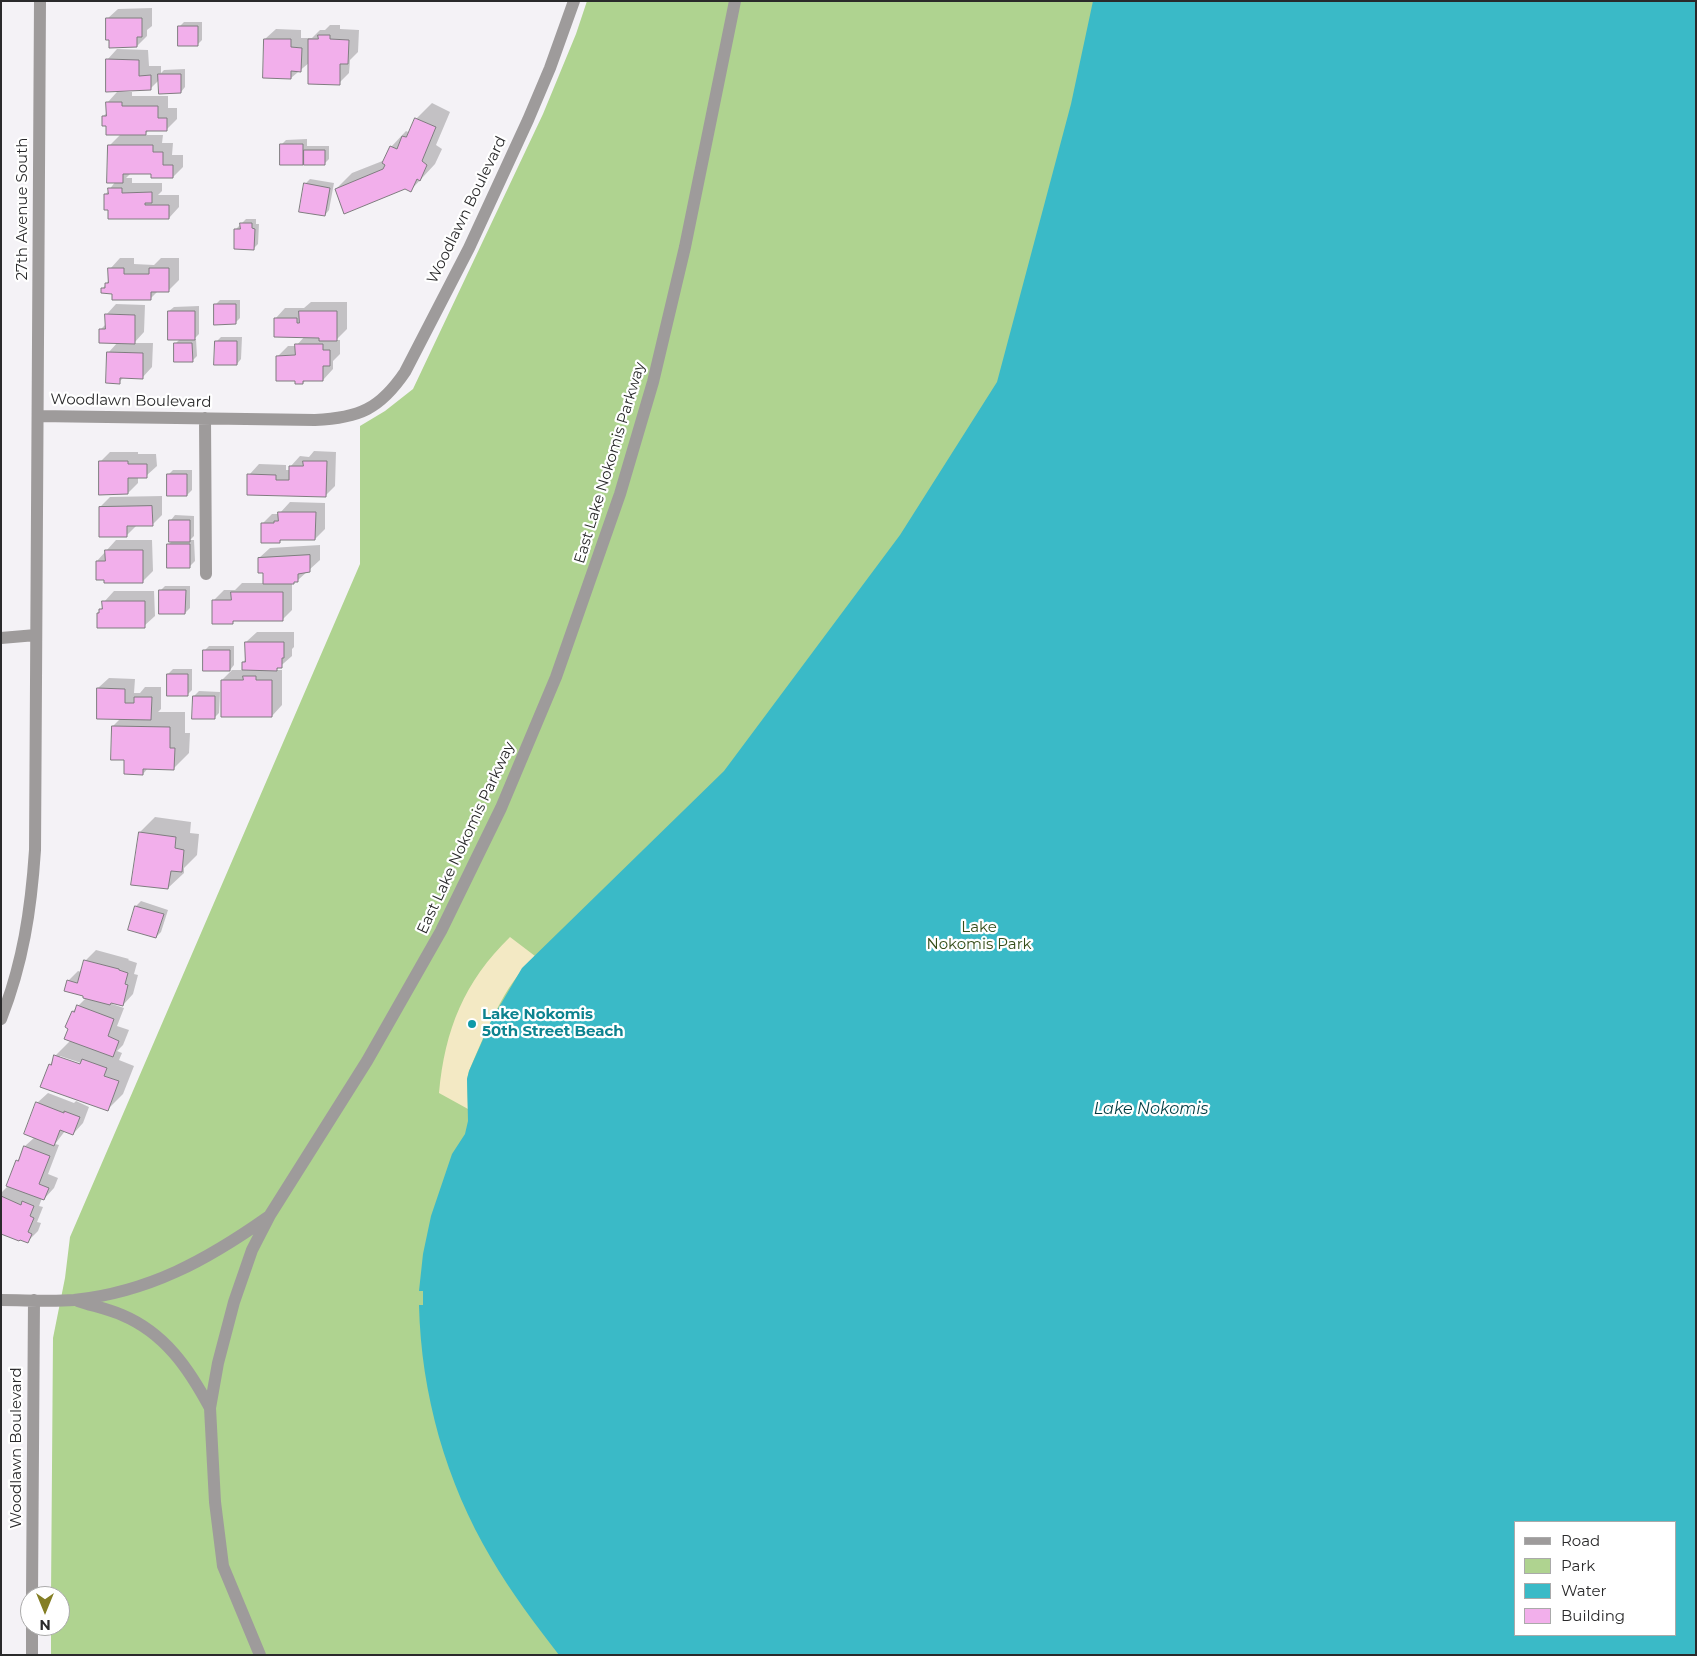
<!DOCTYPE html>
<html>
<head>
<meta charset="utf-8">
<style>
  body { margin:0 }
  #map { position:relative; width:1697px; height:1656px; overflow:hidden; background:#f4f2f6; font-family:Montserrat,sans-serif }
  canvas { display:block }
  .frame { position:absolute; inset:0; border:2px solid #2a2a2b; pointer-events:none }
  .legend { position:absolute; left:1514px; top:1521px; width:162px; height:115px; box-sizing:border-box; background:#fff; border:1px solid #aaa; margin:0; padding:6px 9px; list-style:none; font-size:15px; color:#2a2a2b }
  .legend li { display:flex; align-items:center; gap:10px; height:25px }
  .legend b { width:25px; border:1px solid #aaa }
  .north { position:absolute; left:20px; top:1586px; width:50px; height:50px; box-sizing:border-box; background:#fff; border:1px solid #aaa; border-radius:50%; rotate:180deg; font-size:14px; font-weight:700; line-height:20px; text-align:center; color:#2a2a2b }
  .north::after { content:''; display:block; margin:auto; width:18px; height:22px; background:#847e24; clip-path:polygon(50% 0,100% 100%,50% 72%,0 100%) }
</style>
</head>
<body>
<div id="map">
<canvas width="1697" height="1656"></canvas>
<div class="frame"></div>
<ul class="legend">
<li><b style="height:6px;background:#9e9b9b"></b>Road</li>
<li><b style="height:14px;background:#afd390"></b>Park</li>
<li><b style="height:14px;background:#3abac7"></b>Water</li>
<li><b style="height:14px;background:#f2afeb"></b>Building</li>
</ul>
<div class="north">N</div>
</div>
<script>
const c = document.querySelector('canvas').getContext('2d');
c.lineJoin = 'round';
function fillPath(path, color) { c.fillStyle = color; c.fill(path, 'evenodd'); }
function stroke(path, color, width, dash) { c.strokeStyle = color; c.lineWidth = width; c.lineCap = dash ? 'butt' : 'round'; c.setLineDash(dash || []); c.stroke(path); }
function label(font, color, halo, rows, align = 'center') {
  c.font = font + ' Montserrat,sans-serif'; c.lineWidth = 4.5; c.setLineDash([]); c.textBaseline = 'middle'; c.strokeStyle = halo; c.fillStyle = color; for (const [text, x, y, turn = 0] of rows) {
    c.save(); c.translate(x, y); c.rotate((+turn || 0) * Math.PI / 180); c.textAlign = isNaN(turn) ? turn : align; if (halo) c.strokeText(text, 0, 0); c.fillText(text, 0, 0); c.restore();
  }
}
fillPath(new Path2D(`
  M587 1H1696V1655H51V1626H60V1596H51L53 1338 65 1278 70 1237 360 564V426L385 411 413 389 543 114 576 34ZM1516 1522H1676V1635H1516Z`), '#afd390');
fillPath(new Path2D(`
  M510 937 535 956C503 986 486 1032 469 1071L467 1079 468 1109 439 1093C445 1029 464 982 510 937Z`), '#f3e9c4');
fillPath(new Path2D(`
  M1093 1H1696V1655H559C535 1624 511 1592 491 1558 446 1482 421 1394 419 1305H423V1291H419L423 1254 431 1216 452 1154 465 1134 468 1121 467 1079 469 1071 492 1019 522 968 724 771 900 535 997 382 1071 104ZM1516 1522H1676V1635H1516Z`), '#3abac7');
fillPath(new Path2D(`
  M152 8V26L147 30V36L137 46 107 19 118 9Z
  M184 22H202V40L197 45 179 27Z
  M330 25H340V29L359 30 358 52 350 60 349 73 339 83 310 62 291 78 265 39 276 29 301 30V38H312L320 30H325Z
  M117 49 148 50 149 66H161V73L164 70 185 69V87L181 92 160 79 151 88 107 60Z
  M117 92H132V96H168V108H177V119L167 129H150L144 135H163L162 143H173L172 155H183V167L173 177 152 173H131L126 178H132V183H162V191L158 195H179V207L169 218 109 209 105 195 116 181 109 146 121 134 108 125 103 116 107 113V103Z
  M432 103 450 112 436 145 442 149 435 164 410 191 405 188 336 189 352 173 385 160 391 147 406 131 408 132 411 129 416 119Z
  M307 139V146H329V159L324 164H281V145L286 140Z
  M310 179 334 183 329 210 325 215 305 184Z
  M246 219H256V224H259L258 244 254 248 235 230Z
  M120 258H134V264L154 265 161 258H179V280L169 290H159L150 299 114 293 103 288 109 280 110 269Z
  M220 300H240V318L235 323 215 305Z
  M311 302H347V329L336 340H340V354L333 361V369L323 380H306L303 383 296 379 277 357 288 346H296L305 336 275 319 285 308H304Z
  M116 304 145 305 144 332 134 343H153L152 367 142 378 124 377 119 382 108 353 118 342 100 330 106 324V315Z
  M199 306V334L194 339H196L197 356 192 361 175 344 180 339 169 311 174 307Z
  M221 337H242L241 359 237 364 216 342Z
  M314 451 336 452 335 486 325 496 249 475 259 464 286 465V470H290V467L300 456 309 457Z
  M110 452H138V454H156L157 466 146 476H138V483L128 493 100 462Z
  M173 470H192V490L187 495 168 475Z
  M162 496V515L152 525H137L126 536 100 507 110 497Z
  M290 502 325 503V529L315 539H282L279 542 262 524 272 514H279Z
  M175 515 194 516V536L190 540H194L195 561 190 566 168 545 171 542V520Z
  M116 540H152L153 571 142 582 97 561Z
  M320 545V560L298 580 292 582V610L282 620H235L232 623 214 600 224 590H235L242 583H264V571L259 558 270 548Z
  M165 586H190V608L185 613 161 590Z
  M114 591H154L155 616 144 626 98 613 104 605V602Z
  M257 632H294V647L292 649V656L276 670H282V705L272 716 222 680 232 670H243V662L246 659V642Z
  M209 646H234V665L230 670 204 651Z
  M173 669H192V690L187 695 168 674Z
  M109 678 135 679 134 693H140L145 687H161V709L158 712H185V733H190L189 753 174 768H148L143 774 126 759 113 726 121 718 98 688Z
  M199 691 220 692 219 713 214 718 194 696Z
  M155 817 191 822 190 833 199 834 197 855 184 868V873L168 888 140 832Z
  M141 901 168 910 161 932 156 937 129 929 136 906Z
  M96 950 129 959 128 960 137 963 134 974 138 975 133 994 123 1005 110 1001 109 1003 124 1008 117 1026 129 1030 123 1045 117 1051 122 1053 119 1060 134 1066 123 1094 107 1110 50 1065 55 1056 71 1040 69 1028 73 1011 86 998 68 981 78 971 82 972 85 961ZM60 1056 87 1065 86 1068 60 1058Z
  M48 1093 74 1103 76 1101 89 1107 83 1123 73 1134 65 1131 55 1144 59 1145 48 1174 58 1178 54 1188 44 1199 42 1198 39 1206 43 1207 37 1222 41 1223 38 1231 28 1241 1 1233V1193L9 1185 17 1161 21 1157 25 1146 35 1137 37 1103Z`), '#0003');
const building = new Path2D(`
  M106 18H142V37H137V47L109 48V40H106Z
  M178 26H198V46H178Z
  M318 35H330V39L349 40 348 64H340V85L308 84V39H318Z
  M264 39H291V47L302 48 301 72 291 71V79L263 78Z
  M106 59 139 60V76L151 75V90L106 92Z
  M158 74H181V93L159 94Z
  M106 102H122V106H158V118H167V131H146V135H106V126H102V116H106Z
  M415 118 436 127 422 161 427 165 420 181 417 179 411 192 405 189 344 214 335 189 383 169 385 165 382 163 390 146 397 149 402 136 406 137Z
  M280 144H303V165H280Z
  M108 145H153V152H163V165H173V178H151V174H123V183H107Z
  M304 150H325V165H304Z
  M304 183 330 188 325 216 299 212Z
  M108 188H122V193L152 192V203H145V205H169V219H108V210H104V194H108Z
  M240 223H252V228L255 229 254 250 234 249V229H240Z
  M108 268H124V274H149V268H169V292H151V300H112V294L101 293V288H105V283H108Z
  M214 304H236V324L214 325Z
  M168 311H195V340H168Z
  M299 311H337V341H319V338L274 337V318H297V323H299Z
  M105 314 135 315V344L99 343V329H105Z
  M215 341H237V365H214Z
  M174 343H192L193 362H174Z
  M295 344H323V350H330V366H323V381H303V384H295V381H276V356L295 355Z
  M107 352 143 353V379L120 378V384L106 383Z
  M99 461H128V464H147V478H128V494L99 495Z
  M303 461H327L326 497 247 495V474L276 475V480H289V466H303Z
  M167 474H187V496H167Z
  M152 506 153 526H127V537H99V507Z
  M278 512H316L315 540H280V543H261V523H274V521H278Z
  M169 520H190V542H169Z
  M167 544H190V568H167Z
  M105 550H143V583H104V580H96V561H105Z
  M310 555V572L298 574V582H294V584H263V573H258V558Z
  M159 590H186L185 614H159Z
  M231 592H283V621H233V624H212V600H231Z
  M102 601H145V628H97V613H99V609H102Z
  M245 642H284V658H282V668H277V671L242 670V662H245Z
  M203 650H230V671H203Z
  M167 674H188V696H167Z
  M243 676H256V680H272V717H221V680H243Z
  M97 688 125 689V703H134V697H152L151 720 97 719Z
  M193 696H215V719H192Z
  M112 726 170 727V748H175L174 770 143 769V775L124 774V760H111Z
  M139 832 176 837 175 848 184 850 182 872 171 871 168 889 131 885Z
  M135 906 164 914 156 938 128 930Z
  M84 960 119 969V970L128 973 125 984 128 985 123 1006 111 1003 110 1005 83 998V996L64 991 67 980 77 983Z
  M77 1005 114 1019 108 1036 119 1041 113 1057 64 1039 68 1029 65 1027 72 1011 74 1012Z
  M54 1055 80 1064 82 1059 107 1068 104 1076 119 1081 108 1111 40 1087 49 1064 51 1065Z
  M36 1102 64 1113V1111L80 1117 73 1135 60 1130 54 1146 24 1134Z
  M24 1146 50 1156 39 1184 49 1188 44 1200 6 1186 16 1160 18 1161Z
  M1 1196 21 1205 22 1201 34 1206 30 1216 34 1218 28 1232 32 1234 28 1243 20 1240 19 1241 1 1234Z`);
fillPath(building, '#f2afeb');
stroke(building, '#7f7c7f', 1);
stroke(new Path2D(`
  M38 416 315 420C359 418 380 409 405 372L469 248 528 120 550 68 574 1
  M205 418 206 574
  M1 638 36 635
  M1 1019C23 963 31 910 35 850L40 1
  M1 1300C25 1300 50 1302 74 1300 149 1292 207 1260 268 1217
  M78 1301C93 1306 108 1309 122 1315 165 1333 189 1369 210 1408
  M32 1596 34 1300
  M32 1655V1626
  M260 1655 223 1566 215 1502 210 1408 218 1363 234 1302 252 1250 270 1215 367 1061 441 931 501 808 556 677 620 494 653 382 685 247 735 1`), '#9e9b9b', 12);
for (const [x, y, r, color] of [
  [472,1024,5,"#0f9aa8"]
]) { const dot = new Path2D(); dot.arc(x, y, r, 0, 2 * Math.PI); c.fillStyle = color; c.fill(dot); stroke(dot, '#fff', 2); }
label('15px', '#2a2a2b', '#fff', [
  ["27th Avenue South",23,209,-90],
  ["Woodlawn Boulevard",467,210,-64],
  ["Woodlawn Boulevard",131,401,1],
  ["East Lake Nokomis Parkway",610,463,-73],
  ["East Lake Nokomis Parkway",466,838,-65],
  ["Woodlawn Boulevard",17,1448,-90]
]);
label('15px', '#344d19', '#fff', [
  ["Lake",979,928],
  ["Nokomis Park",979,945]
]);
label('bold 15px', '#0d838f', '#fff', [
  ["Lake Nokomis",482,1015],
  ["50th Street Beach",482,1032]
], 'left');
label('italic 16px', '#003c42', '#fff', [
  ["Lake Nokomis",1151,1109]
]);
</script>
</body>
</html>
